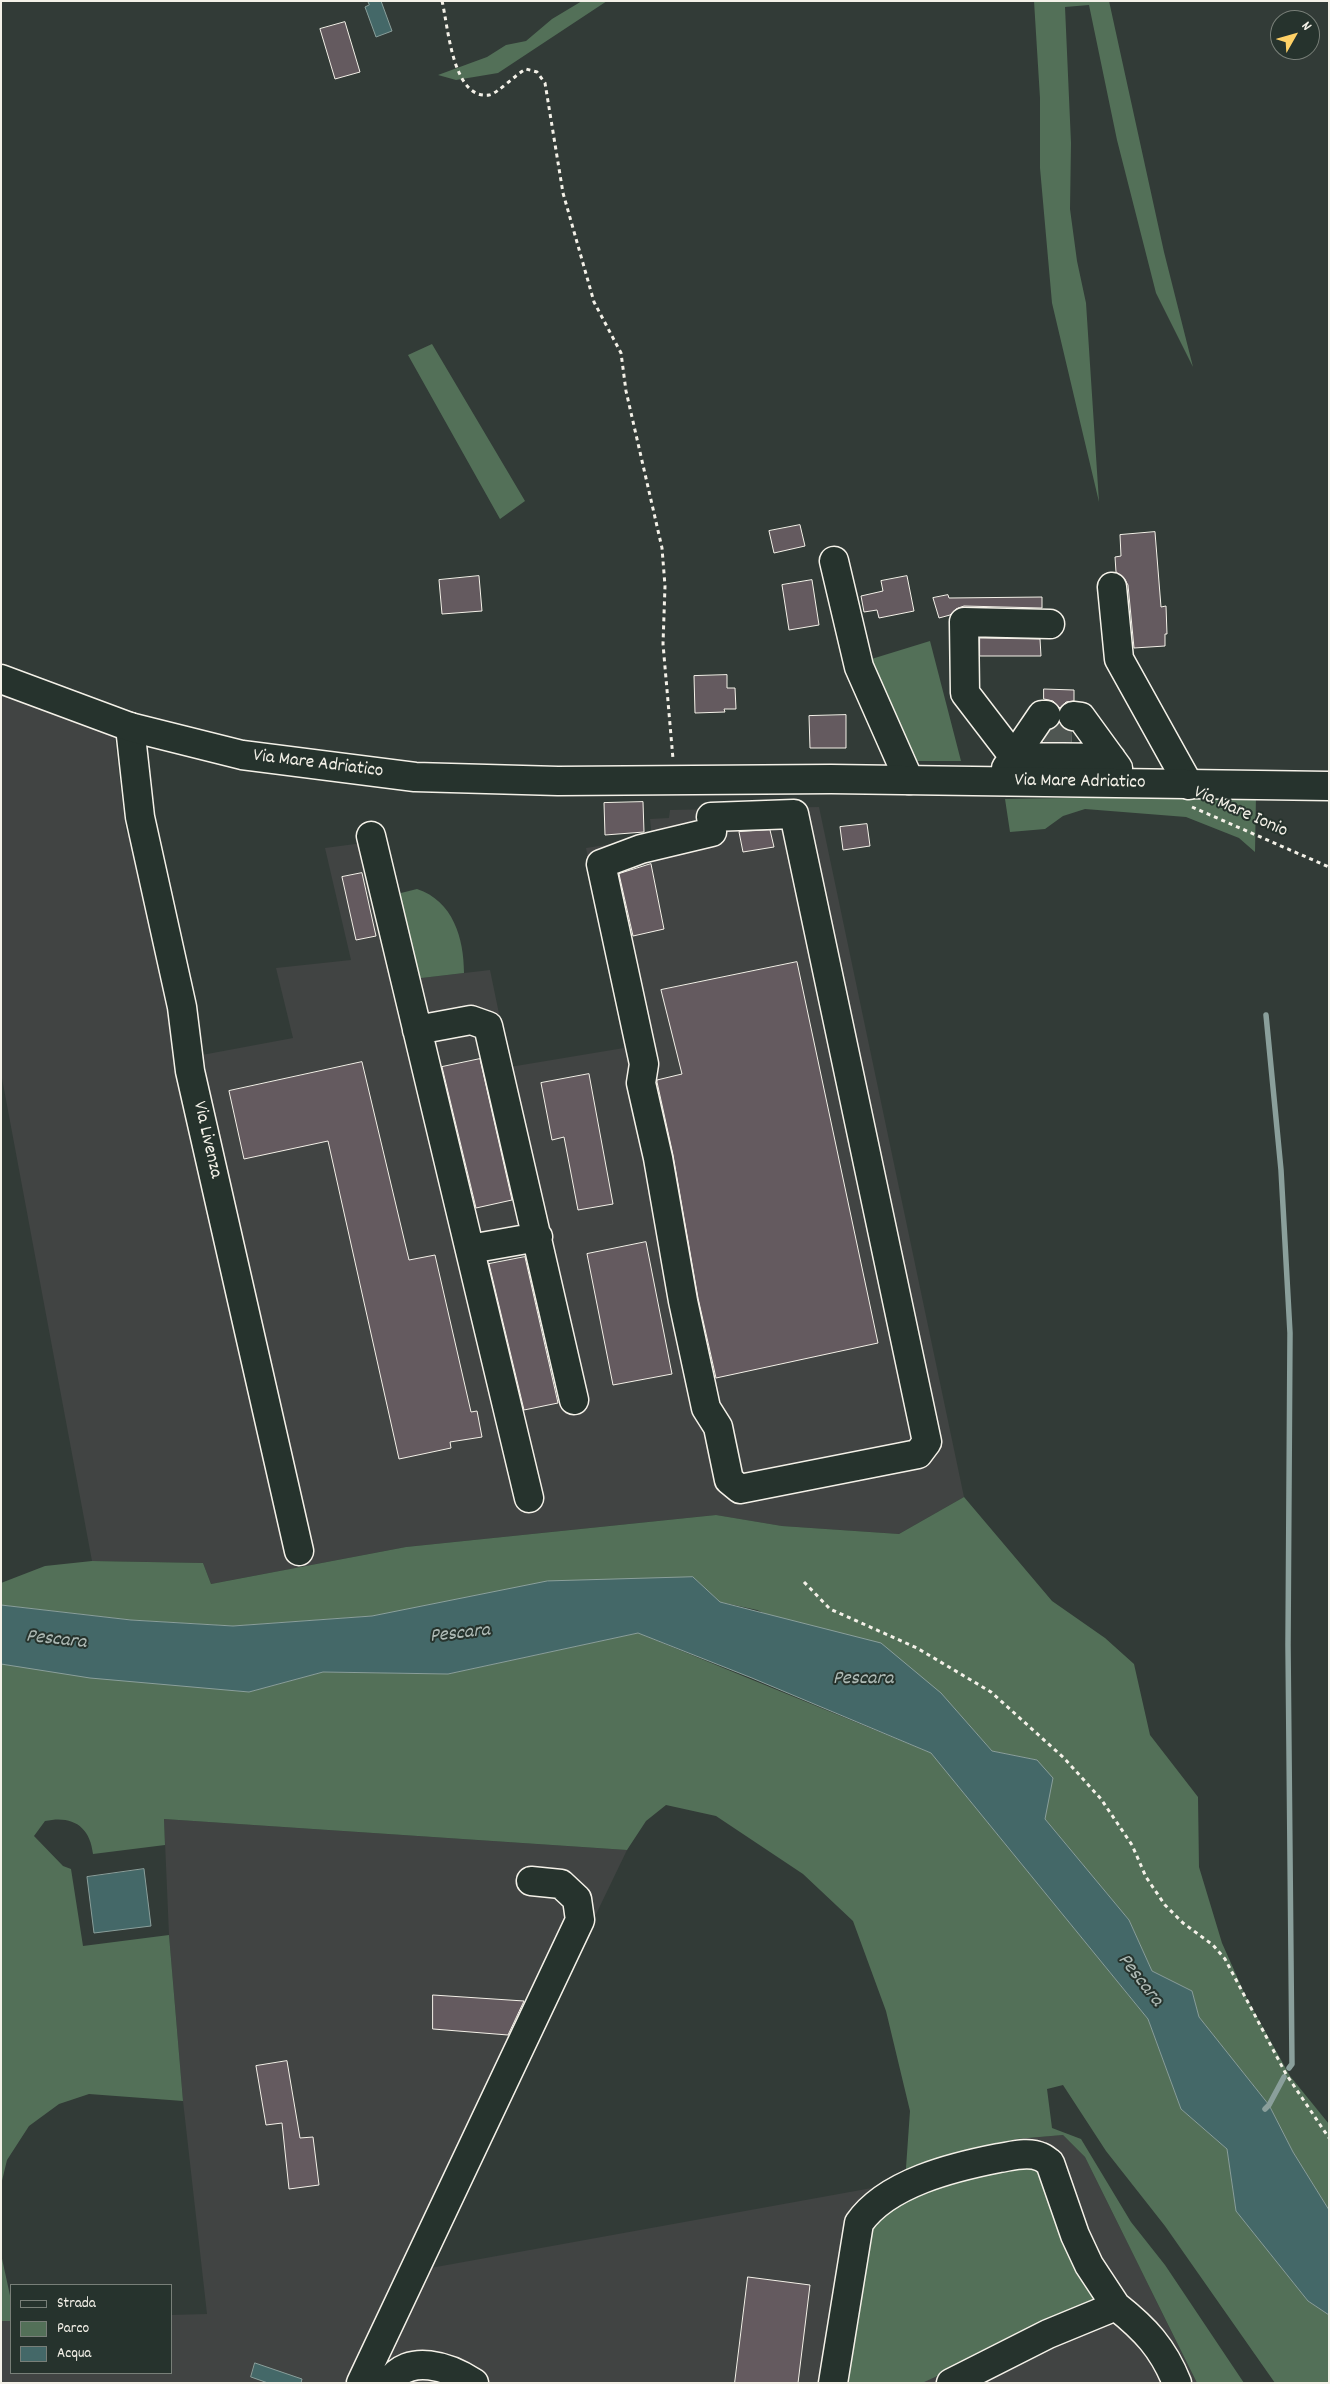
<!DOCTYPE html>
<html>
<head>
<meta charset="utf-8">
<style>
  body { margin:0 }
  #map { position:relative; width:1330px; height:2384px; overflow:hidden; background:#323b37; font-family:Dekko,sans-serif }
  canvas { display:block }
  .frame { position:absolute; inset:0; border:2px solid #f4f1e8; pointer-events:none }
  .legend { position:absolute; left:10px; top:2284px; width:162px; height:90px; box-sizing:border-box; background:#26332d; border:1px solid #787f78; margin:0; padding:6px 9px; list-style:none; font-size:15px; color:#f4f1e8 }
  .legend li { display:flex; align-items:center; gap:10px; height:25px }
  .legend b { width:25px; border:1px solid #787f78 }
  .north { position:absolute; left:1270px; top:10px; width:50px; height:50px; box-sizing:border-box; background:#26332d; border:1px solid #787f78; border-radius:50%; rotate:52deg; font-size:14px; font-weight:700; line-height:20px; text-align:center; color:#f4f1e8 }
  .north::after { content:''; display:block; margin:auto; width:18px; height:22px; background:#ffd166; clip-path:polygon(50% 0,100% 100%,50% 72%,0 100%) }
</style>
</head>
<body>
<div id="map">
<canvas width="1330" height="2384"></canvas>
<div class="frame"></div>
<ul class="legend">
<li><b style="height:6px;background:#26332d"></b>Strada</li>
<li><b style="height:14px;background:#537058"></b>Parco</li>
<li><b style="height:14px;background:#446868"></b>Acqua</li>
</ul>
<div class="north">N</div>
</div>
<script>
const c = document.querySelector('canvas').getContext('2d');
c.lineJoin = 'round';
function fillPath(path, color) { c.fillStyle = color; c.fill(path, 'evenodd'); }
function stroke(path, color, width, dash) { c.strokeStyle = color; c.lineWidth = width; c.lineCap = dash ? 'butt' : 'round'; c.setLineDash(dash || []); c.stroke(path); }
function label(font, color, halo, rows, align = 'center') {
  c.font = font + ' Dekko,sans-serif'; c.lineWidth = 4; c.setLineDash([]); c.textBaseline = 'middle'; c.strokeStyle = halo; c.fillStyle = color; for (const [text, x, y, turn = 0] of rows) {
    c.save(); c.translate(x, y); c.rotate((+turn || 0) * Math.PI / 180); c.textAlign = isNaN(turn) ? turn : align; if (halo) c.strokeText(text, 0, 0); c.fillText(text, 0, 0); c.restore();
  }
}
fillPath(new Path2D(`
  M2 694 114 732 126 833 155 846 202 1055 293 1038 276 968 351 960 325 848 378 841 413 979 490 970 510 1067 624 1048 586 848 652 838 650 819 669 818 670 810 819 807 964 1497 899 1534 782 1526 716 1515 406 1547 211 1584 203 1563 92 1561 1 1073Z
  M164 1819 627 1850 425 2269 905 2182 951 2158 1016 2139 1063 2135 1085 2157 1197 2383H1V2321H11V2373H171V2315L207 2314 183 2101 169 1935Z`), '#414443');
fillPath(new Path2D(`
  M582 1H607L498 73 456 80 438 75 487 57 506 45 526 41 552 19Z
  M1034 1H1109L1164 252 1193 367 1156 293 1117 140 1089 5 1065 7 1071 143 1070 209 1077 261 1086 303 1099 502 1052 303 1040 168V98Z
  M432 344 525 501 500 519 408 355Z
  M930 641 961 761H909L865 661Z
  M1256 795 1255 852 1239 838 1186 817 1085 809 1063 816 1045 829 1010 832 1005 799Z
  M417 889C453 901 464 938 464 973L413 979 394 903 401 893Z
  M964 1497 1052 1601 1105 1638 1134 1664 1150 1735 1198 1797 1199 1867 1222 1943 1246 1997 1290 2076 1329 2124V2210L1293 2152 1269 2105 1199 2017 1192 1991 1152 1971 1129 1920 1045 1819 1037 1760 992 1751 941 1693 757 1610 720 1602 693 1577 372 1616 233 1626 131 1620 1 1605V1583L45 1566 92 1561 203 1563 211 1584 406 1547 716 1515 782 1526 899 1534Z
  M638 1633 931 1753 1148 2019 1181 2109 1227 2149 1236 2211 1308 2301 1329 2315V2383H1275L1165 2226 1106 2151 1063 2085 1047 2089 1052 2128 1081 2139 1131 2222 1165 2265 1244 2383H1197L1085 2157 1063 2135 1016 2139 951 2158 905 2182 910 2111 886 2011 853 1921 803 1874 716 1816 666 1805 646 1821 627 1850 164 1819 165 1845 93 1854C90 1826 72 1815 45 1821L34 1836 63 1866 71 1869 83 1946 169 1935 183 2101 89 2094 59 2104 29 2126 7 2160 1 2185V1664L249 1692 323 1672 448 1674Z
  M1045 2167 1104 2300 922 2383H839L854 2274 879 2212 929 2184 1003 2170Z
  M1 2254 11 2300V2321H1Z`), '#537058');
const water = new Path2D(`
  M368 1H381L392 31 376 37 365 7 369 5Z
  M693 1577 720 1602 881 1643 941 1693 992 1751 1037 1760 1053 1778 1045 1819 1129 1920 1152 1971 1192 1991 1199 2017 1269 2105 1293 2152 1329 2210V2315L1308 2301 1236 2211 1227 2149 1181 2109 1148 2019 931 1753 752 1678 638 1633 448 1674 323 1672 249 1692 90 1678 1 1664V1605L131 1620 233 1626 372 1616 547 1581Z
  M144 1869 151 1926 94 1933 87 1877Z
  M255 2363 302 2379 301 2383H268L251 2377Z`);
fillPath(water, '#446868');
stroke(water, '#8a9f9b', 1);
stroke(new Path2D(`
  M1266 1015 1281 1170 1290 1333 1288 1645 1292 2064 1289 2068
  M1265 2109 1269 2105 1284 2077`), '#8a9f9b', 5.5);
const building = new Path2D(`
  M345 22 360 72 335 79 320 29Z
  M800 525 805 546 774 553 769 531Z
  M1155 532 1161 607 1166 606 1167 634H1165V646L1134 648 1128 585 1124 578 1116 572 1115 557 1121 556 1120 535Z
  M479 576 482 611 442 614 439 580Z
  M907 576 914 611 879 618 877 610 864 612 861 596 883 591 881 581Z
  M812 580 819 625 789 630 782 585Z
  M948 595 949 598 1042 597V608L964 606 956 609 950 615 939 618 933 598Z
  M980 638 1040 639 1041 656H980Z
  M727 675V688H735L736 709H724L725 712 695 713 694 676Z
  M1044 689 1074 690V701L1066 702 1060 708 1053 701 1044 699Z
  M846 715V748H810L809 716Z
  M1059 723 1064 729 1071 731V742H1046V737L1051 729Z
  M643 802 644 832 605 835 604 803Z
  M867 824 870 846 843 850 840 827Z
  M770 830 774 847 743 852 739 832Z
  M651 864 664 929 633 936 619 874Z
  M362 873 376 936 356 940 342 877Z
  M797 962 878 1343 716 1378 698 1298 673 1155 657 1082V1080L682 1074 661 990Z
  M480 1059 512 1200 476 1208 442 1067Z
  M362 1062 409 1260 435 1255 471 1412 477 1411 482 1437 450 1442 451 1448 399 1459 328 1141 244 1159 229 1091Z
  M589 1074 613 1204 578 1210 564 1137 552 1140 541 1083Z
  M646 1242 672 1374 613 1385 587 1254Z
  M525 1257 558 1403 524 1410 489 1264Z
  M433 1995 524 2001 508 2035 433 2029Z
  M287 2061 300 2138 313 2137 319 2185 289 2189 282 2123 266 2125 256 2066Z
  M748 2277 810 2285 798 2383H735Z`);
fillPath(building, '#645a5f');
stroke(building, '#f4f1e8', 1);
stroke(new Path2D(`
  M1044 732 1073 733`), '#4f5652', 28, [28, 14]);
const minor = new Path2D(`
  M834 561 859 667 909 780
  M1112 587 1119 659 1189 785
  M1050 624 964 622 965 693 1014 757 1111 758
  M1073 716 1081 717 1118 768
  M130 727 140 817 182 1007 190 1071 299 1551
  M1006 768 1042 715H1046
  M711 817 794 814 927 1442 918 1454 740 1489 729 1480 718 1427 706 1408 683 1301 658 1158 641 1083 644 1064 601 864 641 849 712 832
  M371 836 529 1498
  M417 1030 471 1020 488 1026 574 1400
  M470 1249 538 1237
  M1116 2306C1145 2329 1163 2348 1177 2383
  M361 2383 580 1920 577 1899 561 1884 531 1881
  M389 2383C408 2352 450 2367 474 2383
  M833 2383 859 2223C887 2183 953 2167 999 2158 1012 2156 1028 2151 1041 2157 1044 2158 1047 2161 1050 2163L1075 2235 1089 2265 1116 2306 1048 2334 951 2383`);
const major = new Path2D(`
  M1 679 130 727 242 755 415 777 558 781 831 779 1329 786`);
stroke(minor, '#f4f1e8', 31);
stroke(major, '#f4f1e8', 31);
stroke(new Path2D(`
  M442 1C448 24 452 100 489 95 497 94 516 74 526 69L537 72 545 83 563 193 594 302 621 353 626 391 662 548 665 586 663 644 673 759
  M1192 807 1329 867
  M804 1582 830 1609 917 1648 991 1692 1064 1758 1101 1799 1132 1845 1146 1877 1165 1905 1183 1923 1213 1945 1225 1959 1286 2074 1329 2138`), '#f4f1e8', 3, [4, 4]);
stroke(minor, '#26332d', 28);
stroke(major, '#26332d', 28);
label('19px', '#f4f1e8', '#26332d', [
  ["Via Mare Adriatico",318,765,7],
  ["Via Mare Adriatico",1080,783,1],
  ["Via Mare Ionio",1240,813,24],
  ["Via Livenza",206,1140,77]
]);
label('italic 20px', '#aebab5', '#26332d', [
  ["Pescara",460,1635,-6],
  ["Pescara",56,1641,6],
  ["Pescara",863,1680],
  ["Pescara",1139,1981,52]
]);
</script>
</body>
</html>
